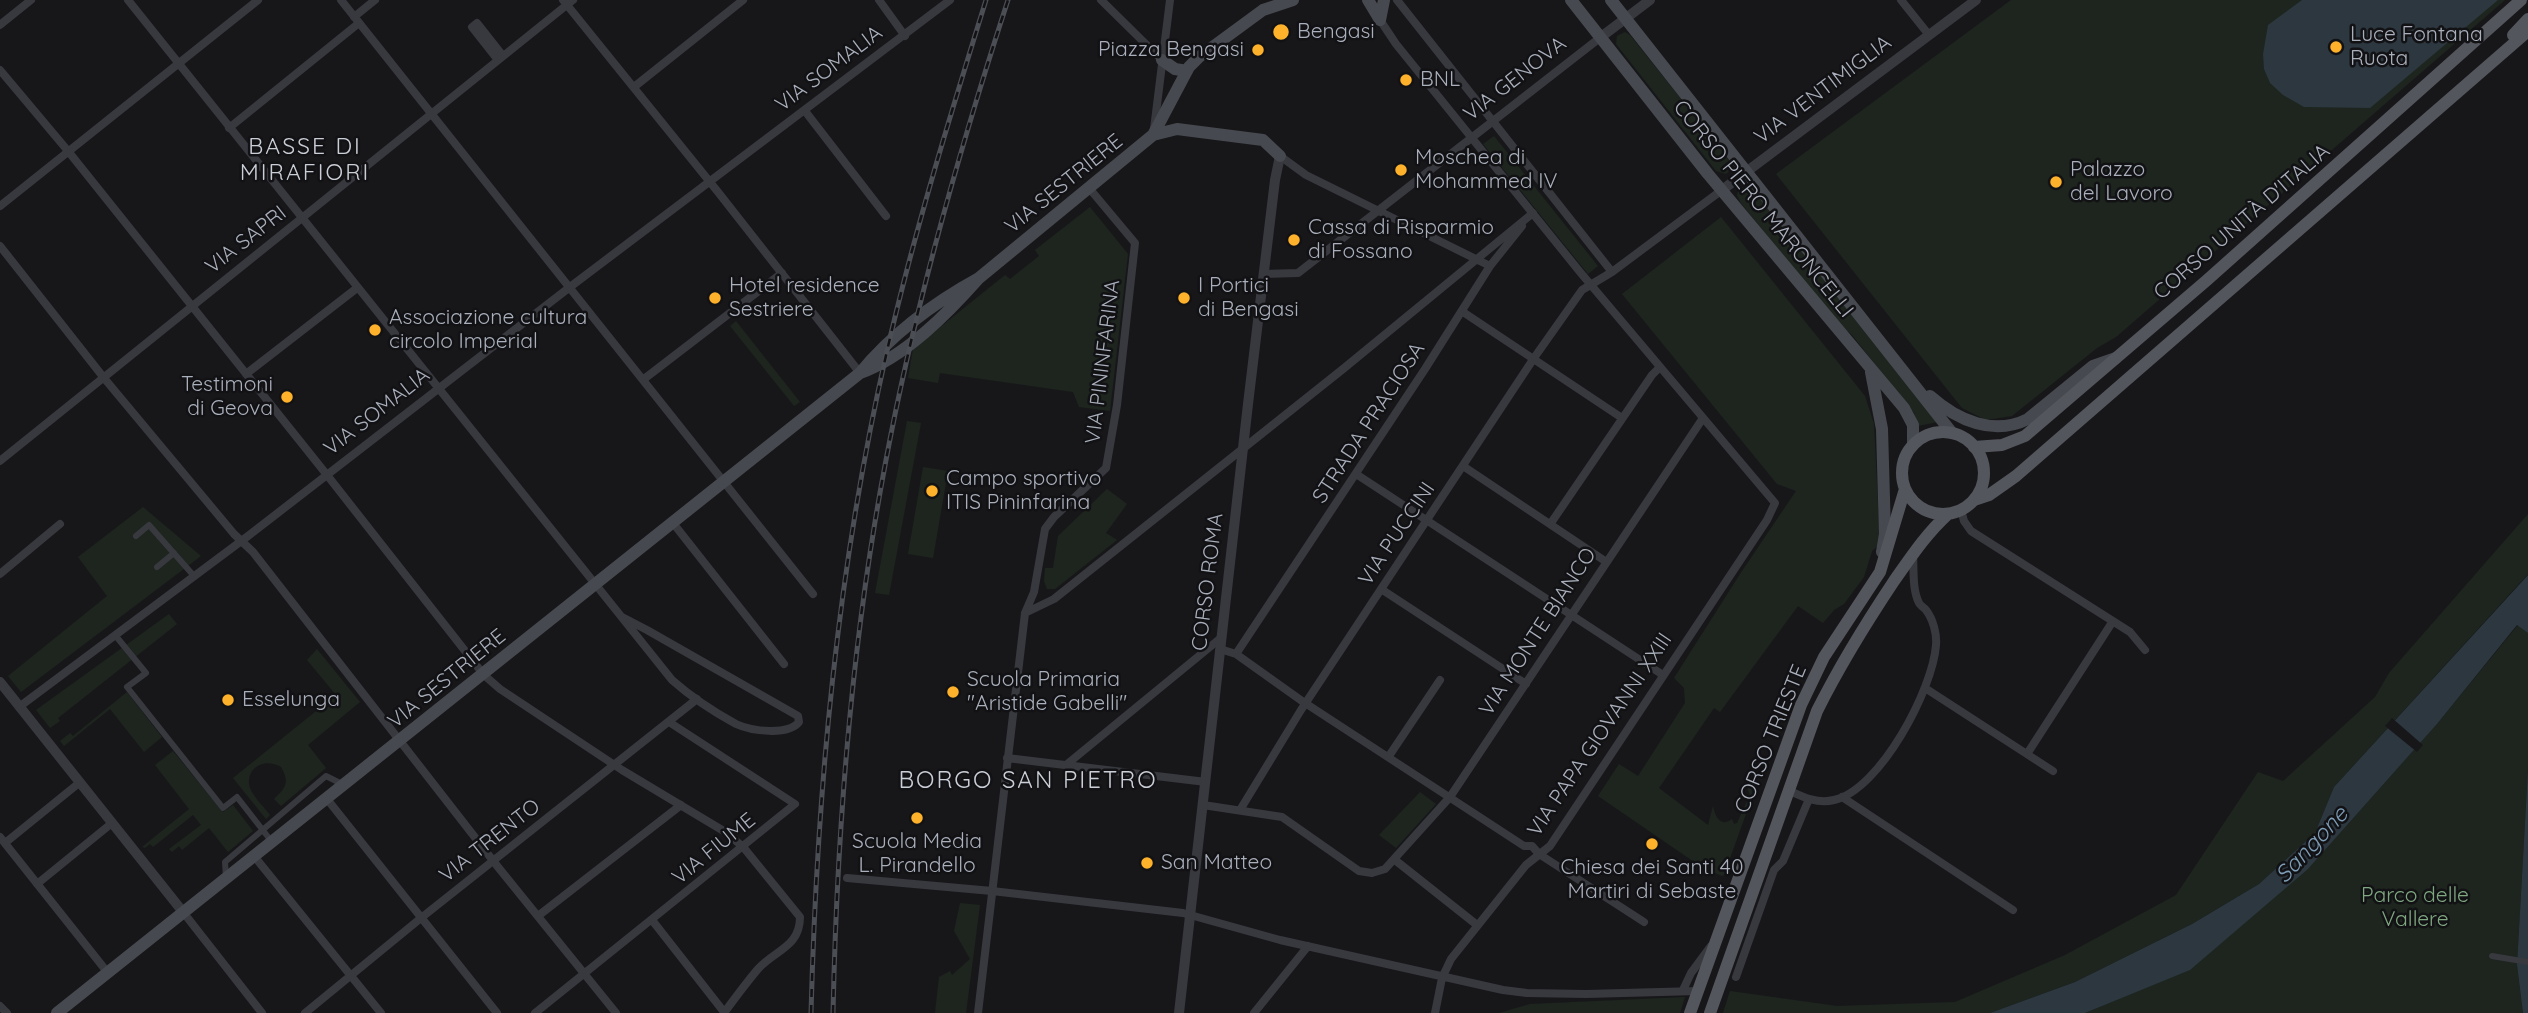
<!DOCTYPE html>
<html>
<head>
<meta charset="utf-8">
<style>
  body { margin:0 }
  canvas { display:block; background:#17171a }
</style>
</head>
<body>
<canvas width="2528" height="1013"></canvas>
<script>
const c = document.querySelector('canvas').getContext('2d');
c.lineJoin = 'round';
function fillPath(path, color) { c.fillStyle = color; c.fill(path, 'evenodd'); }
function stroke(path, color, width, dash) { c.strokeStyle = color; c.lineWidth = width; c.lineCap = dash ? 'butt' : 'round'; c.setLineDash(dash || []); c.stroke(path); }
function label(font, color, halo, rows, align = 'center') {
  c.font = font + ' Quicksand,sans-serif'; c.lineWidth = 5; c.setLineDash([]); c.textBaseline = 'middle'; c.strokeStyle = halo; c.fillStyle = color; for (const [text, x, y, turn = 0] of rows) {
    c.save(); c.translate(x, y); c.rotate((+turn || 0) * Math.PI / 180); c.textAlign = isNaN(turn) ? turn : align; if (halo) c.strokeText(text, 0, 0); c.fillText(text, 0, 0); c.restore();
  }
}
fillPath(new Path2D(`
  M2011 0H2505L2116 337 2097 348 2012 416 1986 420 1962 408 1776 174Z
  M1625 32 1630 35 1730 160 1731 169 1726 174 1716 171 1616 44 1617 36Z
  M1494 136 1598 266 1588 274 1483 144Z
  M1744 186H1749L1755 190 1938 422 1918 426 1914 413 1852 335 1836 321 1740 202 1737 195 1739 189Z
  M1090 207 1128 254 1110 411 1079 407 1073 392 940 373 938 383 908 378 913 349 1005 275 1010 279 1039 256 1035 250Z
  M1721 217 1865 396 1874 424 1880 544 1872 551 1864 577 1844 604 1834 610 1823 623 1798 606 1720 712 1714 708 1659 788 1708 825 1713 806C1715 816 1720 828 1732 819L1734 824 1737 823 1750 795 1747 787 1750 782 1756 786 1724 875 1722 876 1703 868 1598 796 1619 764 1638 776 1685 703 1684 688 1674 678 1742 571 1796 491 1777 484 1622 294Z
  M736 321 800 402 794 406 730 326Z
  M907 421 921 423 889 595 875 593Z
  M923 467 948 471 933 558 908 554Z
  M1107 489 1127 504 1106 533 1117 540 1055 589H1047L1044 581 1045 568H1053L1058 536Z
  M143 507 201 556 21 692 8 676 107 596 78 557Z
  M2528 514V574L2334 787 2315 833 2259 884 2192 924 2075 982 1990 1013H1723L1730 991 1837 1006 1955 1002 2065 955 2176 895 2258 772 2283 781 2375 697 2389 673Z
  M169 614 177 624 58 718 60 721 50 728 36 710Z
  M2518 625 2528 633V769L2517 965 2523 1013H2085L2116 1000 2308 869 2437 724Z
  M317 649 360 702 308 745 326 768 281 806 274 799C286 788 290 782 281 767 265 757 244 768 250 788 254 798 264 807 270 815L266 819 233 778 336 695 307 660Z
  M127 692 162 737 144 752 110 709 64 746 60 741 70 733 73 736Z
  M173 751 223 812 233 805 253 831 228 852 209 828 182 850 179 846 172 852 169 849 201 825 193 815 153 847 150 844 145 848 142 847 189 809 155 765Z
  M1420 792 1436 804 1396 848 1379 835Z
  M960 903 980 905 966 1013H935L939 977 950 971 952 975 970 959 954 931Z
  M1685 997 1680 1013H1499L1530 1004Z`), '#1d251e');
fillPath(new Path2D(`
  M2302 0H2498L2370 108 2304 107 2283 95 2270 83 2264 69 2263 54 2268 25Z
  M2528 575V633L2517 625 2437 724 2308 869 2190 970 2085 1013H1990L2075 982 2192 924 2259 884 2315 833 2334 787Z
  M2528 769V1013H2523L2517 965Z`), '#2c373f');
fillPath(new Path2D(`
  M2392 718 2423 745 2417 752 2385 726Z`), '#17171a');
stroke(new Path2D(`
  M136 536 149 525 194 576
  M157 567 174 553
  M115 635 146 673 127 687 223 808 237 797 272 842
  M226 877 225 862 326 776 344 785
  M2492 956 2528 962`), '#38393f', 6);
stroke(new Path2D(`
  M128 0 672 680C690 696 714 712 736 724 751 731 788 736 799 722L798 716 647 630 622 617
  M341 0 813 594
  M563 0 718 192 860 373
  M879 0 905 36
  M1101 0 1162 60
  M1397 0 1612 272
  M1901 0 1929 35
  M354 17 375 0
  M1380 20 1396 44 1580 272 1775 503 1767 520 1550 846 1526 865 1451 959 1442 978 1435 1013
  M0 25 31 0
  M498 60 472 27 477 23 503 56
  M0 70 68 151 327 475 484 675 500 689 622 770 727 833 744 848 800 917C800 947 775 950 758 969 746 983 735 998 724 1013
  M634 87 743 0
  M805 111 886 216
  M229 128 359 23
  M1154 129 1170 0
  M1280 156 1306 175 1490 266
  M0 206 258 0
  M0 246 104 378 234 534 253 552 498 867 616 1013
  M1263 274 1298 273 1601 37
  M1463 312 1622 418
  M246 374 357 288
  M644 379 782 273
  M0 461 573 0
  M1463 466 1605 561
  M1356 474 1663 675
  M1961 510 1964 521 1971 531 2130 632 2145 650
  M673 523 784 664
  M1551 523 1652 375 1660 367
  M0 574 60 524
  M1381 589 1526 684
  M1025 613 1054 599 1343 369 1533 213
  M1220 649 1236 654 1302 701 1524 846H1532L1539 854 1644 922
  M1236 654 1425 369 1490 266 1522 226
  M1925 688 2053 771
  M19 707 248 536 570 287 950 0
  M2027 754 2113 621
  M1389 756 1440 680
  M1007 758 1206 782
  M1066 765 1222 637
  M1788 790C1803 797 1817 804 1834 800 1880 790 1933 689 1936 645 1937 634 1933 619 1926 610 1924 608 1920 605 1919 603 1912 589 1914 569 1913 555
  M1842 797 2013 910
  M327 799 497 1013
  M1203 805 1282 817 1359 871 1372 873 1385 869 1450 797 1703 418
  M1240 810 1301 710 1534 358 1582 290 1612 272 1722 190
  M0 837 108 973
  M5 843 79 783
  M254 856 381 1013
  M1395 860 1477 925
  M847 878 992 891 1183 913 1280 940 1503 990 1527 993 1586 994 1698 991
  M37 884 112 823
  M183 912 262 1013
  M538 916 681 805
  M652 920 724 1012
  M1736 977 1774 870 1783 861 1809 799
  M1683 990 1691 973 1711 946
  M0 1006 7 1013
  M305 1013 421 918 697 699
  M535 1013 795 804 669 722
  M978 1013 1025 613 1034 592 1045 529 1054 517 1106 468 1117 405 1135 243 1089 188
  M1254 1013 1308 946`), '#38393f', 8);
stroke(new Path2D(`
  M1601 37 1650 0
  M1722 190 1976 0
  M0 682 183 912
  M1179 1013 1248 404 1275 180 1280 156`), '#38393f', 10);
stroke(new Path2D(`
  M1368 0 1380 20
  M1571 0 1708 174 1904 408 1913 425V445
  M1611 0 1952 433
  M1380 20 1384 0
  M1162 60 1175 69 1187 71
  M1153 135 1189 67 1199 57 1263 10 1293 0
  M1871 372 1882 429 1885 534 1882 552
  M860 373C905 357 948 313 979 278L1153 135 1177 129 1263 140 1280 156
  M1930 396C1958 421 1994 436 2028 419L2093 366 2116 358
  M57 1013 860 373C892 334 935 302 979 278`), '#46494f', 12);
stroke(new Path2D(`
  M2513 35 2528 19
  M1902 473a41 41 0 1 1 82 0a41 41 0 1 1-82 0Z
  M1974 447 2002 445 2025 436 2206 281 2521 0
  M1974 500 1989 495 2016 476 2528 31
  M1690 1013 1801 705 1824 657 1880 572 1905 489
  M1710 1013 1817 711C1840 665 1866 623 1894 581 1911 557 1926 534 1948 514`), '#54565e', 12);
const rail = new Path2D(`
  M811 1013C817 791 837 569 887 351 914 233 950 116 986 0
  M833 1013C837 828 851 643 886 460 915 305 959 151 1008 0`);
stroke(rail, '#4b4e54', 5);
stroke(rail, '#121215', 2.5, [8]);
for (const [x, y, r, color] of [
  [1281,32,9,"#feb22b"],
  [2336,47,7,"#feb22b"],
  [1258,50,7,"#feb22b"],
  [1406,80,7,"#feb22b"],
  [1401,170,7,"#feb22b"],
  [2056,182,7,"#feb22b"],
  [1294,240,7,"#feb22b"],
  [715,298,7,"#feb22b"],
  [1184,298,7,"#feb22b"],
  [375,330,7,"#feb22b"],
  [287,397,7,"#feb22b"],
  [932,491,7,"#feb22b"],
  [953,692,7,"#feb22b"],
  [228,700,7,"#feb22b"],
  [917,818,7,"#feb22b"],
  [1652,844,7,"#feb22b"],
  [1147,863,7,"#feb22b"]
]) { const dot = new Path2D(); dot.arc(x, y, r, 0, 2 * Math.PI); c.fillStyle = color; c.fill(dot); stroke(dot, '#121215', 2.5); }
label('21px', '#a9afbb', '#121215', [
  ["Bengasi",1297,32],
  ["Luce Fontana",2350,35],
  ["Ruota",2350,59],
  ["Piazza Bengasi",1244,50,"right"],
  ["BNL",1420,80],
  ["Moschea di",1415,158],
  ["Mohammed IV",1415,182],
  ["Palazzo",2070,170],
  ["del Lavoro",2070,194],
  ["Cassa di Risparmio",1308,228],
  ["di Fossano",1308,252],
  ["Hotel residence",729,286],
  ["Sestriere",729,310],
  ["I Portici",1198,286],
  ["di Bengasi",1198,310],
  ["Associazione cultura",389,318],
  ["circolo Imperial",389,342],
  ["Testimoni",273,385,"right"],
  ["di Geova",273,409,"right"],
  ["Campo sportivo",946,479],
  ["ITIS Pininfarina",946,503],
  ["Scuola Primaria",967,680],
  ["\"Aristide Gabelli\"",967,704],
  ["Esselunga",242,700],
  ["Scuola Media",917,842,"center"],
  ["L. Pirandello",917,866,"center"],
  ["San Matteo",1161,863],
  ["Chiesa dei Santi 40",1652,868,"center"],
  ["Martiri di Sebaste",1652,892,"center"]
], 'left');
label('21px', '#a9afbb', '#121215', [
  ["VIA SOMALIA",829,69,-37],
  ["VIA GENOVA",1515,79,-38],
  ["VIA VENTIMIGLIA",1823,90,-37],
  ["VIA SESTRIERE",1064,184,-39],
  ["CORSO PIERO MARONCELLI",1763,209,51],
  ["CORSO UNITÀ D'ITALIA",2242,222,-41],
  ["VIA SAPRI",246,240,-38],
  ["VIA PININFARINA",1103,362,-83],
  ["VIA SOMALIA",377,412,-38],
  ["STRADA PRACIOSA",1369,423,-57],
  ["VIA PUCCINI",1397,534,-56],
  ["CORSO ROMA",1208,582,-83],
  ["VIA MONTE BIANCO",1538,632,-57],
  ["VIA SESTRIERE",447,679,-39],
  ["VIA PAPA GIOVANNI XXIII",1600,735,-56],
  ["CORSO TRIESTE",1771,739,-68],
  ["VIA TRENTO",490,841,-38],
  ["VIA FIUME",714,849,-39]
]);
label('21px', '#7fa780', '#121215', [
  ["Parco delle",2415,896],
  ["Vallere",2415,920]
]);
c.letterSpacing = '2px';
label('23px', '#caced6', '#121215', [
  ["BASSE DI",305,147],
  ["MIRAFIORI",305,173]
]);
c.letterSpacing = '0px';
label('italic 23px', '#7e9eb8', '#121215', [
  ["Sangone",2312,845,-47]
]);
c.letterSpacing = '2px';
label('24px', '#caced6', '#121215', [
  ["BORGO SAN PIETRO",1028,781]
]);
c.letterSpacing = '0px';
</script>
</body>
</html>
